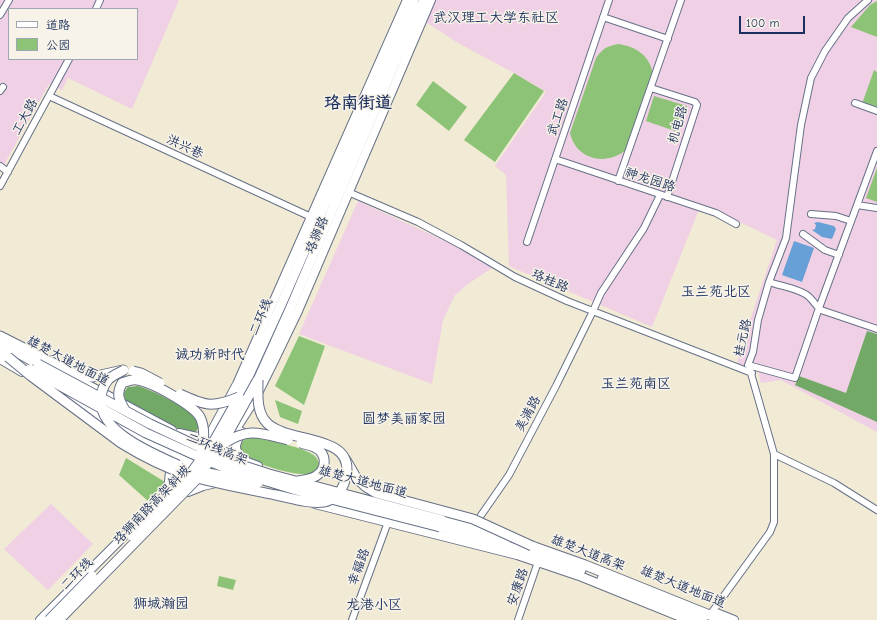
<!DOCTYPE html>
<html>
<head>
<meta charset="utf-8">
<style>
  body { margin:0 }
  #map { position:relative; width:877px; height:620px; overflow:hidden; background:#f1ead4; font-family:"Comic Neue","LXGW WenKai TC",sans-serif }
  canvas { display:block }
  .legend { position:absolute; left:8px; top:8px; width:130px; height:52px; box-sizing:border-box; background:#f7f3e8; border:1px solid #9fa5b1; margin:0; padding:5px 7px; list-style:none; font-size:12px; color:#1b2f5e }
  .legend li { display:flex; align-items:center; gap:8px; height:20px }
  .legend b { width:20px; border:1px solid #9fa5b1 }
  .scale { position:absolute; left:739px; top:16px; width:66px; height:18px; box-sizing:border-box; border:2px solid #1b2f5e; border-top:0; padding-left:5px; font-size:12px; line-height:14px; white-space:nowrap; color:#1b2f5e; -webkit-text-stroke:3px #f7f3e8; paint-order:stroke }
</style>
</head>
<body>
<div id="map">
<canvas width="877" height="620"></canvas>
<ul class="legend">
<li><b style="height:5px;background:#fff"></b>道路</li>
<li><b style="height:11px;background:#8dc376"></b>公园</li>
</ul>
<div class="scale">100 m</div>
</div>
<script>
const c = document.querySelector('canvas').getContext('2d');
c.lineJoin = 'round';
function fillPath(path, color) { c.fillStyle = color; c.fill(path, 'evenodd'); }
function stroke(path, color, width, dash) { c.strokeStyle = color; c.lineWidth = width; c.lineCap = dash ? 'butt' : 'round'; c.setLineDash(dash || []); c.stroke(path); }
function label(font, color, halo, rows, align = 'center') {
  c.font = font + ' "Comic Neue","LXGW WenKai TC",sans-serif'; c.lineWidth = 3; c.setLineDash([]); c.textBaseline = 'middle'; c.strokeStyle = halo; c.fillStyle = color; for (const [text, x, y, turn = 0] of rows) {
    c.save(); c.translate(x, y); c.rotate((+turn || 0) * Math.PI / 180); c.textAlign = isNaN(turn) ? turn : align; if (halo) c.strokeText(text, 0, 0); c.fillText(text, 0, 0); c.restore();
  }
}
fillPath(new Path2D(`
  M0 0H179L132 109 68 78 62 90 49 84 0 172ZM9 9H137V59H9Z
  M436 0H877V432L781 380 761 383 758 371 737 364 739 354H745L749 323 777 240 717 211 716 213 698 212 652 327 509 266 506 175 495 166 546 92 514 73 458 43 426 22Z
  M358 201 452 244 492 268 468 284 455 295 443 320 432 384 299 334Z
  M51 504 93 544 48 590 4 549Z`), '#f0d0e4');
fillPath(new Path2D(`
  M877 1V37L851 27 870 5Z
  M619 44C637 47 650 56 653 74L627 149C607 167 576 160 570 133L596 58C603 48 607 46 619 44Z
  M874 70 877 72V109L862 104Z
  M514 73 544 91 495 162 464 140Z
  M433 81 467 107 449 131 416 105Z
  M654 96 687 106 678 132 646 121Z
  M877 168V202L866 198Z
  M299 336 325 346 304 405 275 386Z
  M275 400 302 411 298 424 280 417Z
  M254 437C269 441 299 446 312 454 317 457 319 461 320 467 318 470 316 472 313 473 300 478 261 466 249 458 236 450 237 439 254 437Z
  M126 458 165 482 148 501 119 475Z
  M219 576 236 580 233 590 217 586Z`), '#8dc376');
fillPath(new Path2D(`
  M867 331 877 334V422L795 385 799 376 846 393Z
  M138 386C153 391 188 406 196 420 198 422 198 426 198 429L195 432 179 429 131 405C124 399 121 394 128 387Z`), '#72a967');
fillPath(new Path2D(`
  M818 222 834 226 836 229 832 239 822 237 812 230 815 229 816 225 814 223Z
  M794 241 814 248 802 282 782 275Z`), '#67a0d6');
const minor = new Path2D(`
  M96 9 100 0
  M0 15 9 0
  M603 17 668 39
  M651 88 695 102 697 105 667 197
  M0 91 3 87
  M49 96 311 217
  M855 103 877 111
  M555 159 716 213 736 224
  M0 166 8 172
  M618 181 681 0
  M0 186 69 59
  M348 192 418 222 461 245 515 277 567 301 752 373
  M857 205 877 208
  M811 214 836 216 851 221
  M803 234 825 250 839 255
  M527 242 609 0
  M769 282C780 286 800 289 808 296 813 300 816 306 821 310L877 329
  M748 365 753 352 758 320 769 282 786 238 801 125 811 78 825 51 848 18 868 0
  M748 365 795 378 819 308 877 151
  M774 454 834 483 877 510
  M475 524 509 475 556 386 593 311 601 293 644 228 660 195
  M712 612 770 532 774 522V454L750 370
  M352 620 388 522
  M518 620 538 562`);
const major = new Path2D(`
  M0 359 22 372
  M64 372 172 430
  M61 394 124 431 201 468
  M242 432C235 444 232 451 245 459
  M179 433 197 437 208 433
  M203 447 237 384 407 0
  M226 454 258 466
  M218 457 255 399 273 363 298 311 431 0
  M168 490 170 472 168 464
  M188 492 203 486 216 483
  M315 504 517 555 582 577 688 620
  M714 612 734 620
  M40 620 168 492 187 469`);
const highway = new Path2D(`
  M0 336 73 373 92 377 123 370
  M0 343 38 364
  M0 352 8 357
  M258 380 290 309 395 63 424 0
  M239 397 281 305 414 0
  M346 460 357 479
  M442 520 508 538
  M440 527 501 544 581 570
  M526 544 585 565 722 620
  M602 579 703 620`);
stroke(minor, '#667087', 8);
stroke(major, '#667087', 10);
stroke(highway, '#667087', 11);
stroke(minor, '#fff', 6);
stroke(major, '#fff', 8);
stroke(highway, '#fff', 9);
const highwayBridge = new Path2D(`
  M8 357 31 376 121 443C142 456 166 468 190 476 218 484 247 489 276 495 291 498 308 504 324 502 326 502 330 500 332 499 340 495 344 485 346 477 356 433 288 444 267 423 256 412 258 394 258 380
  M38 364 150 424 210 452 238 464 269 474 442 520
  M30 369 146 433 206 460 234 471 296 490 440 527
  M124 370C119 373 111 376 108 380 103 386 101 393 101 400 99 432 154 454 178 465
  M133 371 141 373 160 383
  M180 394C206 406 212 408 239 397
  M125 410C119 400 116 394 122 383 128 381 132 379 137 380 152 382 193 405 200 417 206 429 204 442 201 454
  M223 444C249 427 260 433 288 440
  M198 471 258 483
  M357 479 366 487 376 493 473 519 532 546
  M298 481C304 480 311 479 316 476 327 469 327 454 316 448 311 445 306 445 301 443
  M132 536 191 473 214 441 239 397
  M49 620 92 576
  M59 620 195 481 222 444 257 381`);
stroke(highwayBridge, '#667087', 11, []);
stroke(highwayBridge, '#fff', 9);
label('13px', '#1b2f5e', '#f7f3e8', [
  ["工大路",25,117,-61],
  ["武工路",558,117,-71],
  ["机电路",678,125,-74],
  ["洪兴巷",185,147,25],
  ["神龙园路",650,180,18],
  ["珞狮路",317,235,-67],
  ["珞桂路",550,281,24],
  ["二环线",261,317,-66],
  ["桂元路",743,338,-77],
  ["雄楚大道地面道",68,361,28],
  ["美满路",528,414,-61],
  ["二环线高架",217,449,22],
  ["雄楚大道地面道",363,482,15],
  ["珞狮南路高架斜坡",152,505,-46],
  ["雄楚大道高架",588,553,21],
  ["幸福路",359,567,-70],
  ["二环线",77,574,-45],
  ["安康路",518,587,-71],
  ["雄楚大道地面道",683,587,22]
]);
label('14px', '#1b2f5e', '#f7f3e8', [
  ["武汉理工大学东社区",496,18],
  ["玉兰苑北区",716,292],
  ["诚功新时代",210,355],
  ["玉兰苑南区",636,384],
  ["圆梦美丽家园",404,419],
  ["狮城瀚园",161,604],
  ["龙港小区",374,605]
]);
label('bold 17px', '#1b2f5e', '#f7f3e8', [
  ["珞南街道",358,103]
]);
</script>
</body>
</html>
